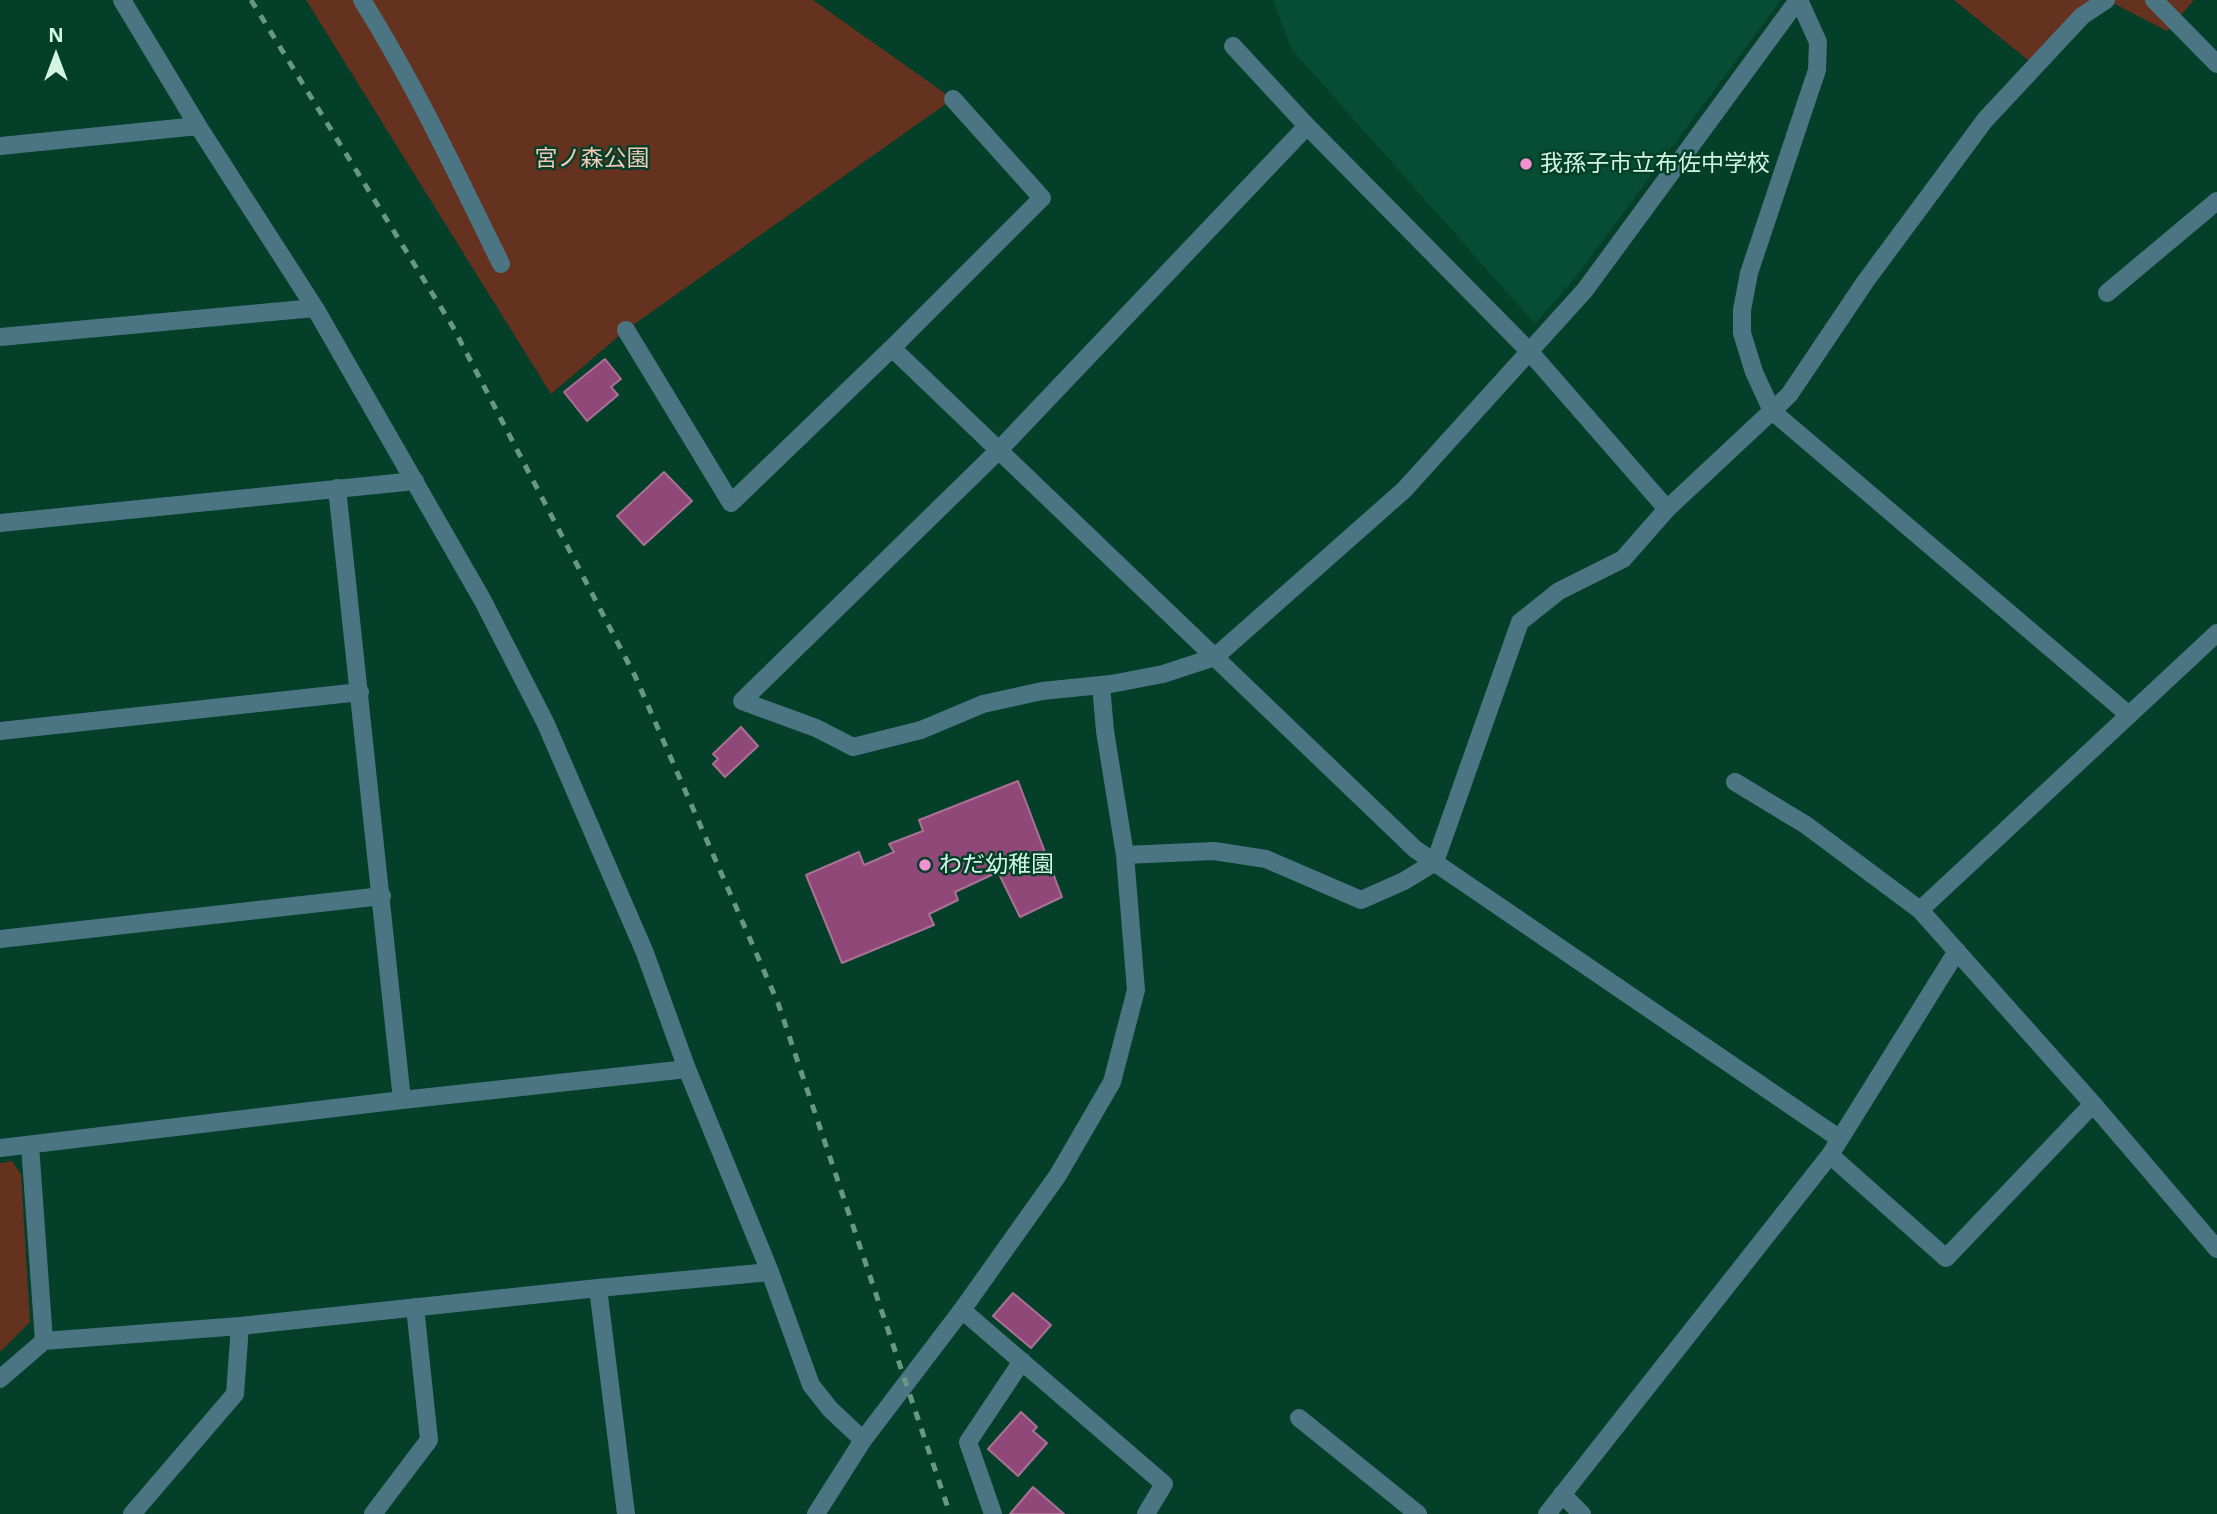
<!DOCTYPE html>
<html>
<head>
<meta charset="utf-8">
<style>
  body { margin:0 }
  #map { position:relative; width:2217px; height:1514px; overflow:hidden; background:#033f29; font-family:"Noto Sans",sans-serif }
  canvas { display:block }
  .north { position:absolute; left:21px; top:21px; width:70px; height:70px; -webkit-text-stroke:5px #033f29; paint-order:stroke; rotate:0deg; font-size:19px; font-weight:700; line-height:28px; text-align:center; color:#d3f5e3 }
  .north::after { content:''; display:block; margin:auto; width:24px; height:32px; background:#d3f5e3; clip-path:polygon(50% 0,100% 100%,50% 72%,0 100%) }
</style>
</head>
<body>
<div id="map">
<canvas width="2217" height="1514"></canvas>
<div class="north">N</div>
</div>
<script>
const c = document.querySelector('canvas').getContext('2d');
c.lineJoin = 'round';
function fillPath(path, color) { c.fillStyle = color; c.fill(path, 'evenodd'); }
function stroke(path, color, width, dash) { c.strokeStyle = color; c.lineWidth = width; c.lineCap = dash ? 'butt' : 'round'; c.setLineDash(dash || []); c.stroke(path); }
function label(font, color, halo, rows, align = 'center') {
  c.font = font + ' "Noto Sans","Noto Sans JP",sans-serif'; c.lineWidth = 5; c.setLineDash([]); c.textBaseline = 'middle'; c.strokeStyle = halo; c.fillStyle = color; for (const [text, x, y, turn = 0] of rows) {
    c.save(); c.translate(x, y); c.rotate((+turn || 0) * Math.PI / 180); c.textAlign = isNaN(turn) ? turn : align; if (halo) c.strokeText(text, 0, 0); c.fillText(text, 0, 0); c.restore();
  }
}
fillPath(new Path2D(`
  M1273 0H1781L1575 278 1535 324 1292 50Z`), '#074c34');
fillPath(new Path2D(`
  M306 0H813L953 99 626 330 551 394Z
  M1954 0H2194L2167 31 2109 1 2034 65Z
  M12 1161 21 1174 30 1322 0 1352V1163Z`), '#64321f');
const building = new Path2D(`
  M605 359 621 379 611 387 618 395 587 421 564 392Z
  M664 472 692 501 644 545 617 516Z
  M741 727 758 746 725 777 713 764 718 759 713 754Z
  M1018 781 1062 897 1020 917 998 872 955 892 958 900 929 914 934 925 842 963 806 875 859 852 864 865 894 852 889 844 923 831 919 820Z
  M1013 1293 1051 1325 1031 1348 993 1316Z
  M1021 1412 1037 1427 1033 1431 1047 1443 1018 1476 988 1449Z
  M1033 1487 1064 1514H1010Z`);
fillPath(building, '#904878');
stroke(building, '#aa7195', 2);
stroke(new Path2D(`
  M122 0 198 126 315 308 483 601 546 724 645 953 687 1069 770 1272 811 1385 830 1409 863 1440
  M362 0C415 85 457 174 501 264
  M1799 0 1818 42 1817 70 1749 273 1742 310V333L1754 372 1772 411 2129 715
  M2154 0 2217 64
  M1233 46 1307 126 1529 351 1667 509 1789 395 1865 282 1985 120 2082 16 2106 0
  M953 99 1042 198 892 348 1415 849 1840 1139
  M1307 126 999 450 742 701 816 728 853 747 921 730 983 704 1042 691 1111 684 1163 674 1215 657 1404 490 1585 290 1798 0
  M0 146 198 126
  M2107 293 2217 201
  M626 330 731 503 892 348
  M0 337 315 308
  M337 488 402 1100
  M0 523 415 481
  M0 731 360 692
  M1735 782 1806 825 1920 910 2093 1104 2217 1249
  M1125 855 1214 851 1266 859 1361 900 1404 881 1435 862 1520 622 1559 591 1623 559 1667 509
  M1920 910 2217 633
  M0 939 382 896
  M30 1145 44 1341 240 1326 598 1288 770 1272
  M0 1148 402 1100 687 1069
  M1830 1155 1946 1258 2093 1104
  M598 1288 626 1514
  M962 1310 1164 1484 1146 1514
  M0 1379 44 1341
  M1299 1418 1418 1514
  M1562 1494 1582 1514
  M132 1514 235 1394 240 1326
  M373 1514 429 1440 415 1307
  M816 1514 863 1440 962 1310 1058 1175 1112 1082 1136 990 1125 855 1105 731 1101 685
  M993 1514 968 1442 1022 1361
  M1547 1514 1830 1155 1957 951`), '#4b7583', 18);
stroke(new Path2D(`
  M251 0 453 327 635 676 778 1003 950 1514`), '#689783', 5, [9, 9]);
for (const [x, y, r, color] of [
  [1526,164,7,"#f591d2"],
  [925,865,7,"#f591d2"]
]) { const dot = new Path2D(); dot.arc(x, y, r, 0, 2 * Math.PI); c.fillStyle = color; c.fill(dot); stroke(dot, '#033f29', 2.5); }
label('23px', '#f6c8b7', '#033f29', [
  ["宮ノ森公園",592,159]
]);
label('23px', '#d3f5e3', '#033f29', [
  ["我孫子市立布佐中学校",1540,164],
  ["わだ幼稚園",939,865]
], 'left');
</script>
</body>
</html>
